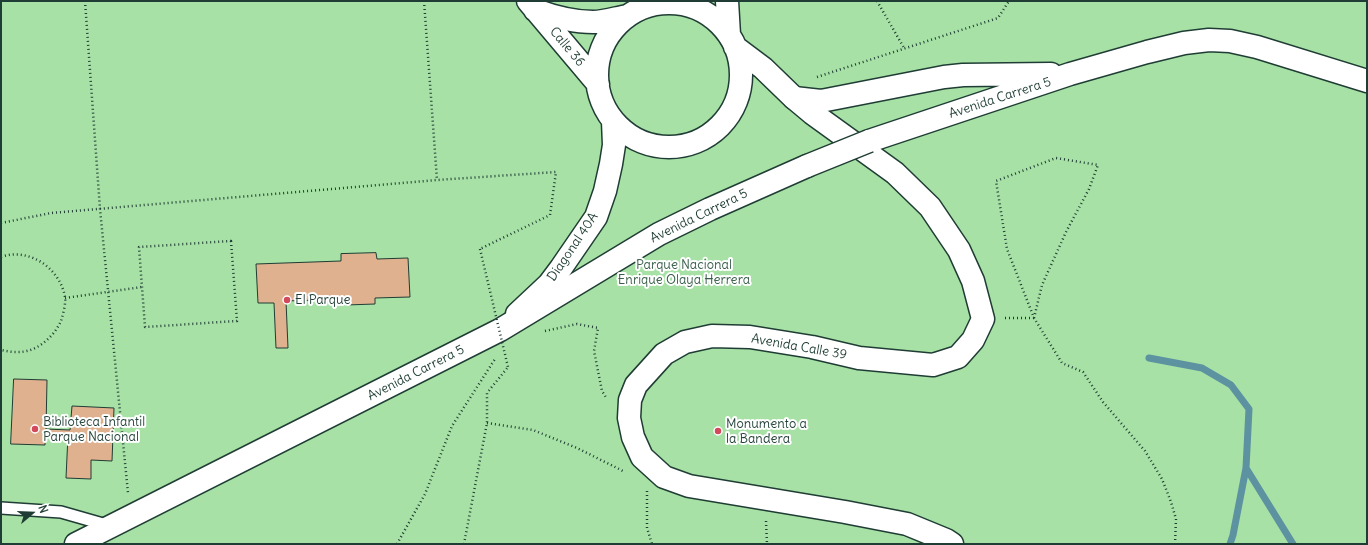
<!DOCTYPE html>
<html>
<head>
<meta charset="utf-8">
<style>
  body { margin:0 }
  #map { position:relative; width:1368px; height:545px; overflow:hidden; background:#fff; font-family:Delius,sans-serif }
  canvas { display:block }
  .frame { position:absolute; inset:0; border:2px solid #1f3d34; pointer-events:none }
  .north { position:absolute; left:12px; top:493px; width:40px; height:40px; -webkit-text-stroke:3px #fff; paint-order:stroke; rotate:71deg; font-size:11px; font-weight:700; line-height:16px; text-align:center; color:#1f3d34 }
  .north::after { content:''; display:block; margin:auto; width:14px; height:18px; background:#1f3d34; clip-path:polygon(50% 0,100% 100%,50% 72%,0 100%) }
</style>
</head>
<body>
<div id="map">
<canvas width="1368" height="545"></canvas>
<div class="frame"></div>
<div class="north">N</div>
</div>
<script>
const c = document.querySelector('canvas').getContext('2d');
c.lineJoin = 'round';
function fillPath(path, color) { c.fillStyle = color; c.fill(path, 'evenodd'); }
function stroke(path, color, width, dash) { c.strokeStyle = color; c.lineWidth = width; c.lineCap = dash ? 'butt' : 'round'; c.setLineDash(dash || []); c.stroke(path); }
function label(font, color, halo, rows, align = 'center') {
  c.font = font + ' Delius,sans-serif'; c.lineWidth = 4; c.setLineDash([]); c.textBaseline = 'middle'; c.strokeStyle = halo; c.fillStyle = color; for (const [text, x, y, turn = 0] of rows) {
    c.save(); c.translate(x, y); c.rotate((+turn || 0) * Math.PI / 180); c.textAlign = isNaN(turn) ? turn : align; if (halo) c.strokeText(text, 0, 0); c.fillText(text, 0, 0); c.restore();
  }
}
fillPath(new Path2D(`
  M1 1H1367V544H1Z`), '#a7e1a6');
stroke(new Path2D(`
  M1149 358 1202 368 1231 385 1249 409 1246 468 1233 535 1230 544
  M1246 468 1293 544`), '#5d92a0', 7);
const building = new Path2D(`
  M376 253 377 259 408 258 410 297 375 298V304L346 305V299L286 301 288 348H276L274 303H258L256 264 341 261V254Z
  M14 379 47 380 46 429 70 430 72 406 114 408 112 461 91 460V479L66 478 68 435 45 434V445L11 444Z`);
fillPath(building, '#dfb18f');
stroke(building, '#1f3d34', 1);
const service = new Path2D(`
  M1 508 61 512 110 526`);
const tertiary = new Path2D(`
  M528 1 598 84
  M727 1 729 35
  M597 75a72 72 0 1 1 144 0a72 72 0 1 1-144 0Z
  M535 10C554 17 572 22 593 22 604 22 616 18 627 16
  M735 47 763 68 794 98 812 113 895 173 930 207 959 250 973 281 983 319 973 340 958 357 933 365 859 358 812 347 750 337 712 336 685 342 664 354 636 385 630 400 629 418 633 437 642 457 664 477 689 486 845 512 907 524 946 540 952 544
  M517 314 549 284 561 268 596 217 605 191 611 164 614 145 613 121`);
const secondary = new Path2D(`
  M794 98 821 101 944 77 963 75 1051 74
  M869 141 1070 74 1147 52 1184 43 1209 40 1230 41 1257 47 1367 81
  M76 544 500 330 659 234 710 209 807 166`);
stroke(service, '#1f3d34', 14);
stroke(tertiary, '#1f3d34', 25);
stroke(secondary, '#1f3d34', 25);
stroke(new Path2D(`
  M85 1 100 209 128 493
  M424 1 437 180
  M877 1 904 48
  M817 77 998 18 1009 1
  M1 223 51 213 437 180 556 172 550 215 480 249
  M231 241 237 321 145 327 139 247Z
  M1 257C29 247 60 268 65 297 66 304 63 314 61 321 53 338 36 353 16 352 11 352 6 351 1 350
  M65 298 142 287
  M1005 318H1034
  M1034 318 1042 285 1066 232 1089 189 1098 165 1056 158 996 181 1007 249 1034 318 1062 363 1083 372 1103 402 1145 451 1162 479 1171 502 1176 519 1175 544
  M545 331 577 324 598 328 594 351 602 391 607 399
  M487 423 533 430 577 448 623 471
  M647 491V528L652 544
  M766 521 767 544
  M397 544 425 494 452 426 495 359
  M464 544 487 423V393L508 367`), '#1f3d34', 2.5, [1, 3]);
stroke(service, '#fff', 11);
stroke(tertiary, '#fff', 22);
stroke(secondary, '#fff', 22);
const secondaryBridge = new Path2D(`
  M807 166 869 141`);
stroke(secondaryBridge, '#1f3d34', 25, []);
stroke(new Path2D(`
  M480 249 508 367`), '#1f3d34', 2.5, [1, 3]);
stroke(secondaryBridge, '#fff', 22);
for (const [x, y, r, color] of [
  [287,300,4,"#d1495b"],
  [35,429,4,"#d1495b"],
  [718,431,4,"#d1495b"]
]) { const dot = new Path2D(); dot.arc(x, y, r, 0, 2 * Math.PI); c.fillStyle = color; c.fill(dot); stroke(dot, '#fff', 1.5); }
label('13px', '#1f3d34', '#fff', [
  ["Calle 36",567,47,50],
  ["Avenida Carrera 5",1000,98,-18],
  ["Avenida Carrera 5",699,216,-26],
  ["Diagonal 40A",573,247,-56],
  ["Avenida Calle 39",799,347,10],
  ["Avenida Carrera 5",416,373,-27]
]);
label('13px', '#3a5e4b', '#fff', [
  ["Parque Nacional",684,265],
  ["Enrique Olaya Herrera",684,280]
]);
label('13px', '#1f3d34', '#fff', [
  ["El Parque",295,300],
  ["Biblioteca Infantil",43,422],
  ["Parque Nacional",43,437],
  ["Monumento a",726,424],
  ["la Bandera",726,439]
], 'left');
</script>
</body>
</html>
